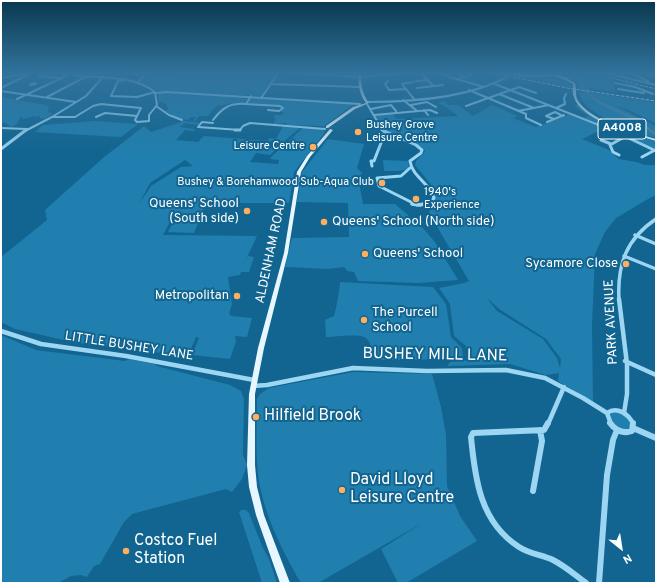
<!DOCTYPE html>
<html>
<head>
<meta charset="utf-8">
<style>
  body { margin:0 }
  #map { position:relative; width:657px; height:584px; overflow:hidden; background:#116590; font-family:Overpass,sans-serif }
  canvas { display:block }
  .frame { position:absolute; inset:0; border:2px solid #fff; pointer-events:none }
  .north { position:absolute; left:601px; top:528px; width:40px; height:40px; -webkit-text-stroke:3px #116590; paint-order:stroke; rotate:150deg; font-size:11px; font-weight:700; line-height:16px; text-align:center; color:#fff }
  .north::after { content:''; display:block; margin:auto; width:14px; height:18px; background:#fff; clip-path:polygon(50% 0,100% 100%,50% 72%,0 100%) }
</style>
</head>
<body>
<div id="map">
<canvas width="657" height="584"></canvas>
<div class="frame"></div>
<div class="north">N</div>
</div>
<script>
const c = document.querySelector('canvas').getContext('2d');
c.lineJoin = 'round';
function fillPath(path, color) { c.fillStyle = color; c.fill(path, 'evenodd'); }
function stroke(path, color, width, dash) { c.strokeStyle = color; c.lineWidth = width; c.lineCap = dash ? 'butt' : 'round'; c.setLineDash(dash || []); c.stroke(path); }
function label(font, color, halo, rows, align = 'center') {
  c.font = font + ' Overpass,sans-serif'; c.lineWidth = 4; c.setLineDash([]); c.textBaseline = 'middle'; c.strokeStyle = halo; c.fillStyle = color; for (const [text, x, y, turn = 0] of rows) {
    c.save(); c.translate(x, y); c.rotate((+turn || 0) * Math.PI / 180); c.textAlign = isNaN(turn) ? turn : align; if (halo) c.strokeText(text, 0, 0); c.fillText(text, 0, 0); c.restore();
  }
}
fillPath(new Path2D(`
  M184 73H276L261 96 158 91 142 82 146 76H177Z
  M561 73H586L614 80 615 92 590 88V91L579 89 576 82Z
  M513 74C526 76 569 75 574 88L511 76Z
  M579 91 656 102V124L629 110 612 104 656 126V138C637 132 580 115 579 91Z
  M164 93 244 97 243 99H248L244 103H235L216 106 208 116H199L195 121H193L196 117H191L188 120 178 118 165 111 169 109 164 102H159L158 94Z
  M1 97 46 105 49 107 48 112 53 114 44 119 40 118V116L34 117V115L32 117 22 119V117H20L17 124 11 127 4 122 1 124Z
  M254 97 350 103 353 105 324 126 287 125 286 123 273 124 276 118H273L275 115H282L284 112H280L284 107 280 105 248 103 251 98Z
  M444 101 448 105H458L473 116 492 105 518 116 513 118 536 127 570 114 605 128 582 139 609 150 619 159 636 162 645 165H656V195L648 199 616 218 605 232 595 254 592 326 593 402 558 381 559 373 546 375 510 364 447 366 450 362 470 360 466 346 454 336 450 304 439 288 464 283 469 281 429 213 437 192 415 165 416 161 425 152 424 149 420 146 382 130 375 116 393 114 396 119 458 116 448 108 438 103ZM487 298 499 309 546 339 561 359 560 368 557 358 543 339 497 311Z
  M578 104C599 124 629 133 656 142V150L609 127 584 118 588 116 575 106Z
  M95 121 138 124 121 137 35 132 43 125Z
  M184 121 200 123 198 125 185 123 180 127 195 129 194 131 185 130 176 140 198 142 204 136 268 141 269 138 276 139 283 126 301 127 283 142 237 140 280 144V146L270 155 256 153 250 162 278 164 279 160 270 159 272 156 304 127 323 130 325 131 323 135 294 172 289 203H206L194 233 168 232 176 216H173L163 235 257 236 243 266 248 256 254 257 249 272H241L240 275 228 277 232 304 229 314 231 316 252 318 247 337 235 336 236 341 230 359 192 355 199 338 196 337 188 356 77 343 15 329 1 322V257L47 220 45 210 103 158 144 126 151 132ZM185 160 193 166 181 167 151 186 139 204 150 183Z
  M328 139 364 144 357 168 362 173 359 182 363 204H395L422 227 435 242 458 280 418 283 358 281 354 272 347 271 344 267 328 269 285 267 292 238 349 237 348 203 297 202 302 172Z
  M383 160 408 161 409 169 399 171H384Z
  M340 282 433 287 446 304 451 337 462 348 463 357 419 360H373C372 353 372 343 366 338 359 333 335 337 326 337L325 320 334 316C336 310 340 288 340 282Z
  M1 335 36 350 125 361 129 359 155 364 157 366 230 385 241 391 244 399 243 455 247 465 242 479 232 492 226 489 132 514 124 522 100 564 94 566 87 577 81 575 71 576 58 583H1Z
  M353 372 432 374 441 407 446 435 447 486 460 516 477 541 406 583H398L381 549 424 522 318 583H301C283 552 265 517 259 481 255 455 257 426 257 399L260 394 269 388Z
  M615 412C623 414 631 418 630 427L628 429C619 429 609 425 610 414Z
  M241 510H246L249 513 262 546 269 559 277 583H262L239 512Z`), '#207fae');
fillPath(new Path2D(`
  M576 73H578L586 90 601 102 636 118 656 133V136L634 120 599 104 584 91Z`), '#4a87a5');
stroke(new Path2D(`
  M295 73 360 77 409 73
  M423 73 424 77 434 86
  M436 73 484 87
  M457 73 464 76
  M606 73 656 85
  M630 73 648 81
  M647 73 656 77
  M39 76 61 78
  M1 78 26 74
  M458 79 471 75
  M125 80 118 81 111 96 137 97 155 92
  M139 81 147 73
  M388 81 385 84 389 90 406 89
  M416 81 428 80
  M413 82 402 84 414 99
  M34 83 36 84 30 85Z
  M615 83 635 87 653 94
  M271 84 360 87
  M495 84 614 131
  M1 88 27 75 26 74
  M417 88 443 85
  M618 89 644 93
  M469 90 526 114V118L541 125
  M1 91 76 102
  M156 93 166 92 360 104
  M499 94 534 108
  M47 97 87 76
  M262 97 278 73
  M17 99 68 75
  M403 100 416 110
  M367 102C411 102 468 98 507 77
  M246 104 280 106 283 108 279 111 268 110
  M367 104 383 131
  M411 105 427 102 436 107
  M156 106 169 115 182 120
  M466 106 519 87 536 93
  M556 108 565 104 564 98 566 94
  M371 109 391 105 396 111
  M424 110 428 115
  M518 111 549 105
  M374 115 430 110 437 113
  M52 117H75L93 106 101 104 141 108 135 120 137 122 149 121V115L157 105 155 92C126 71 95 81 62 73
  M96 117 105 113 137 116
  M554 119 546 116 555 112 563 116
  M213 120C223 107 230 103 246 104L251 96
  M547 122 564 115
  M213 123 202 122 198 127 240 130 243 126 250 123 325 129
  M1 128 27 129
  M25 131 52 117 86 96 103 77`), '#9cd6f2', 2);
stroke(new Path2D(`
  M235 130H240
  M382 130 416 145 422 150 421 153 410 161C412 177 430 183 434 198L431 202 420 205
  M612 130 656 151
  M601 140 611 144
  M1 149 26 130
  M619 155 613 152 610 145 626 136
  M642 157 655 150
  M372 166 371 161H374L381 143 382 135 385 133
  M410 168 401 176 377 178 379 186 417 205`), '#9cd6f2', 3);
stroke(new Path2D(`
  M412 204 419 205 424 204
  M635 235 656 244
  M624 256 656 269
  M619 300C617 265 626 239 656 219`), '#9cd6f2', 3.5);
stroke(new Path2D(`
  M619 299 627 364V394L624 413
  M1 331 41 344 126 356 254 380
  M625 361 656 375
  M253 386 267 385 353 368 427 371 506 370 545 378 583 398 607 413
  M548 424 564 387
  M611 424 607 413C617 406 629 414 633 424`), '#9cd6f2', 4.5);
stroke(new Path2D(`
  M548 423 544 430 473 433 471 437C475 479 480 522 519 547 530 554 542 555 553 560 565 566 575 575 586 583
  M610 423C616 431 623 434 632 431L633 423
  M633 428 656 438
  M533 491 542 441 540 430
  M599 583 607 475 613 440 617 430`), '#9cd6f2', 6);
fillPath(new Path2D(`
  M359 73H361C361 84 362 94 369 103L355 109 328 128H326V126L353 107 366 103C359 94 358 84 359 73Z
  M519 74 538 75 556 74 567 78 575 83C577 88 575 94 577 99 589 121 633 132 656 139V141C635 135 580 120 574 97 572 93 573 88 573 84L565 80 554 76 538 77 520 76Z
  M330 129 333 130 310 157 301 172 288 253 264 348 255 394V465L257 487 264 515 290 583H280L256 515 249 487 247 465 249 394 258 348 284 253 297 172 307 156Z`), '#e8f6ff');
stroke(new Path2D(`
  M493 73 567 88 656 101
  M591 73 656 89`), '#fff', 1, [3.5, 1.5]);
stroke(new Path2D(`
  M508 73 520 75`), '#e8f6ff', 3);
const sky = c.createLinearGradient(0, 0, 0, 155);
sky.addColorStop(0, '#09384f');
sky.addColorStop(0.47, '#32739c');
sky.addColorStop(1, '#32739c00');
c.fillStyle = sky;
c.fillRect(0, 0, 657, 155);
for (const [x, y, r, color] of [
  [358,132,4,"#ffad5e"],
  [313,147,4,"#ffad5e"],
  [382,183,4,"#ffad5e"],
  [416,199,4,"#ffad5e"],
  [247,211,4,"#ffad5e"],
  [324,222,4,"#ffad5e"],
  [365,254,4,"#ffad5e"],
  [626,264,4,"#ffad5e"],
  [237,296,4,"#ffad5e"],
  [364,320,4,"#ffad5e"],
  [256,417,4,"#ffad5e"],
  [342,490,4,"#ffad5e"],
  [126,551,4,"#ffad5e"]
]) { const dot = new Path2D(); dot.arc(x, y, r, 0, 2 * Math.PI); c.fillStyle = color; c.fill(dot); stroke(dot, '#116590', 1.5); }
label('11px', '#fff', '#116590', [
  ["Bushey Grove",366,126],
  ["Leisure Centre",366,139],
  ["Leisure Centre",305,147,"right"],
  ["Bushey & Borehamwood Sub-Aqua Club",374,183,"right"],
  ["1940's",424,193],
  ["Experience",424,206]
], 'left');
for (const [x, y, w] of [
  [622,129,48]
]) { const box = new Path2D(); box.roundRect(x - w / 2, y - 10, w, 20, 3); c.fillStyle = '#116590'; c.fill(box); stroke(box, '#fff', 1); }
label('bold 12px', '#fff', null, [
  ["A4008",622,129]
]);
label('13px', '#fff', '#116590', [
  ["Queens' School",239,204],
  ["(South side)",239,219],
  ["Queens' School (North side)",332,222,"left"],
  ["Queens' School",373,254,"left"],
  ["Sycamore Close",618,264],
  ["Metropolitan",229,296],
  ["The Purcell",372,313,"left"],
  ["School",372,328,"left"]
], 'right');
label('13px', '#fff', '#116590', [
  ["ALDENHAM ROAD",272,251,-78],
  ["PARK AVENUE",612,322,-93],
  ["LITTLE BUSHEY LANE",129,347,9]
]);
label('16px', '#fff', '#116590', [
  ["BUSHEY MILL LANE",435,356,1]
]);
label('16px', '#fff', '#116590', [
  ["Hilfield Brook",264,417],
  ["David Lloyd",350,481],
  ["Leisure Centre",350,499],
  ["Costco Fuel",134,542],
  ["Station",134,560]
], 'left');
</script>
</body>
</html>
